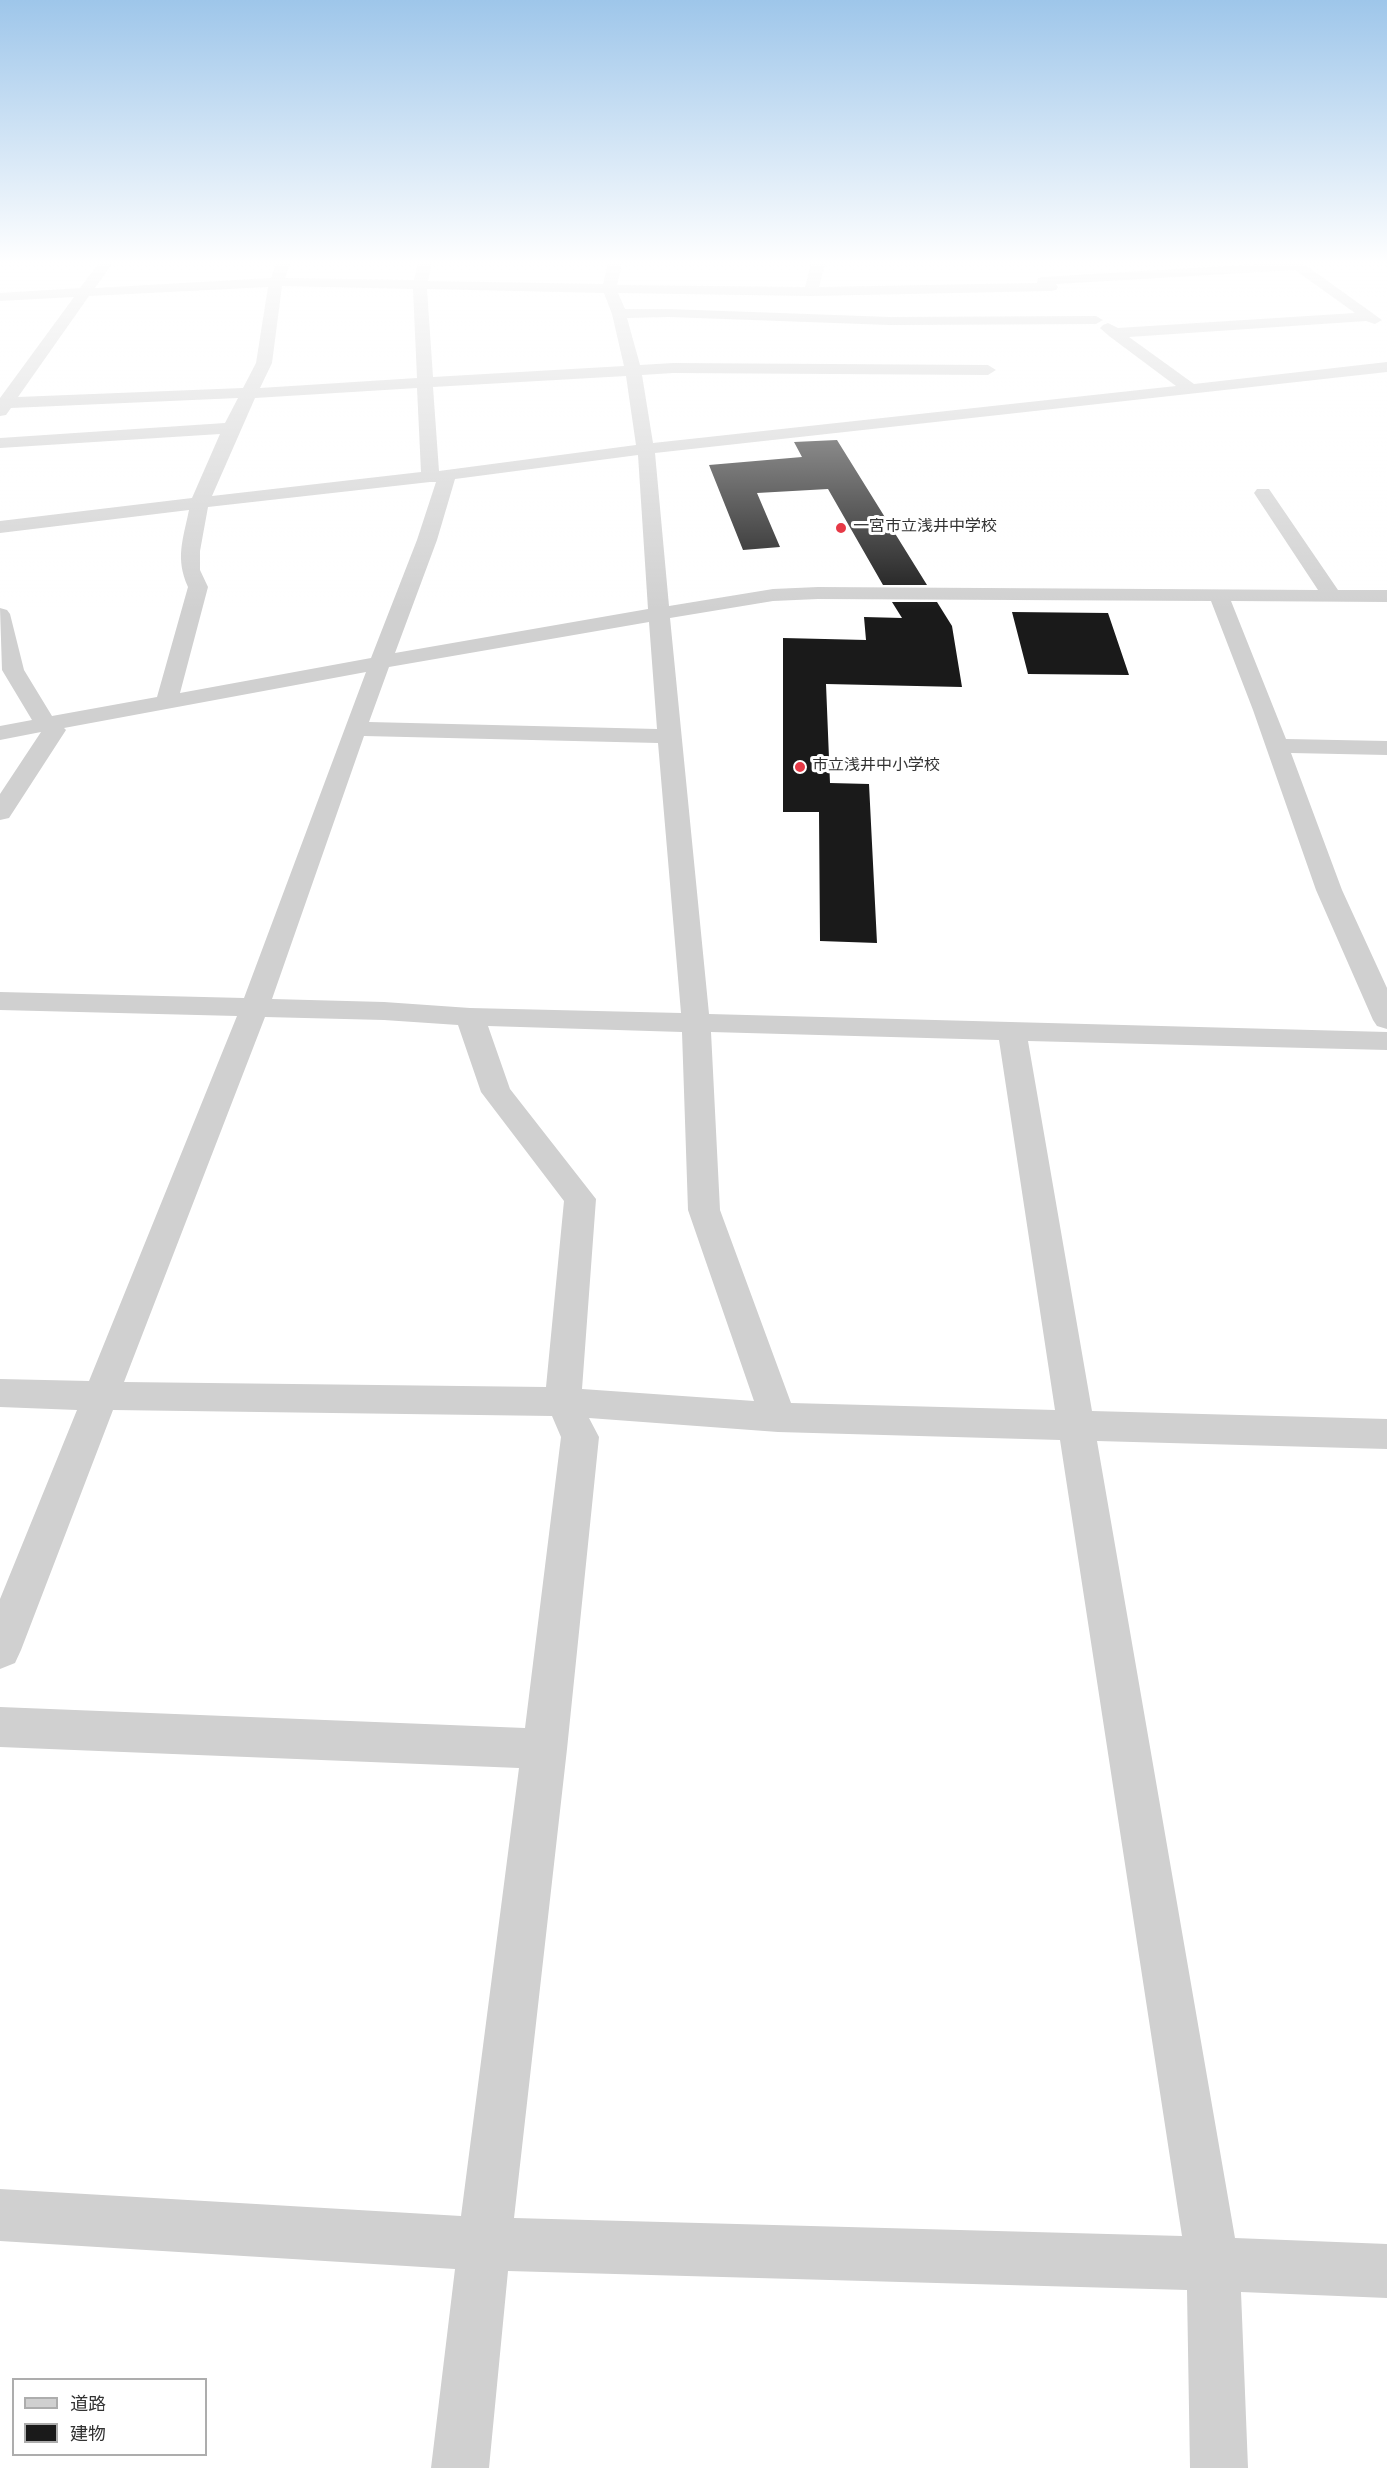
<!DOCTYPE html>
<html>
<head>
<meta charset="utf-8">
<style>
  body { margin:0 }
  #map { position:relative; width:1387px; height:2468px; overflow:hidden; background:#fff; font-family:Overpass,"Noto Sans JP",sans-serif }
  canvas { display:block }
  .legend { position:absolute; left:12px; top:2378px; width:195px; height:78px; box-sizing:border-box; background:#fff; border:2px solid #adadad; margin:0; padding:8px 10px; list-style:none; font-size:18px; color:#333 }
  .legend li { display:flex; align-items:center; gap:12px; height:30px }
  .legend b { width:30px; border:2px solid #adadad }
</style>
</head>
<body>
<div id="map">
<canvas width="1387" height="2468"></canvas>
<ul class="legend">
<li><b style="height:8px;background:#d0d0d0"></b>道路</li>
<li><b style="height:16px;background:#1a1a1a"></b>建物</li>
</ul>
</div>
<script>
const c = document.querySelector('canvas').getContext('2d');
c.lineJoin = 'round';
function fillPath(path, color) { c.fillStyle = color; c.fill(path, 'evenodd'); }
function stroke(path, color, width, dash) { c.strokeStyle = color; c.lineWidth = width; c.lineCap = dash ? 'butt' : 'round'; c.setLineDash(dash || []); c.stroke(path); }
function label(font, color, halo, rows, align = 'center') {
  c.font = font + ' Overpass,"Noto Sans JP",sans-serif'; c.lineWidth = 6; c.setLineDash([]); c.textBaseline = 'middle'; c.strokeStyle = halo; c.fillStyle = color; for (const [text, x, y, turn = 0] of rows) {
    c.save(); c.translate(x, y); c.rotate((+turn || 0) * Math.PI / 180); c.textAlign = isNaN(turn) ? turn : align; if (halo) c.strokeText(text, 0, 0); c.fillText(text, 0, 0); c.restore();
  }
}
fillPath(new Path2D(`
  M837 440 927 585H883L828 489 757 493 780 547 743 550 709 465 802 457 794 442Z
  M892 602H937L952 626 962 687 826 684 830 783 869 784 877 943 820 941 819 812H783V638L866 640 864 617 902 618Z
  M1012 612 1108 613 1129 675 1028 674Z`), '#1a1a1a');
fillPath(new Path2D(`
  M98 264H112L95 288 271 278 276 264H290L285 278 414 280 418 264H432L428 281 603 284 608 264H622L617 285 805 287 811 264H825L819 287 1037 283 1038 278 1043 277 1259 264H1304L1382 320 1375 324 1366 321 1129 337 1194 384 1387 362V372L655 453 669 606 773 589 818 587 1318 590 1254 493 1257 489H1269L1338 590H1387V602L1231 601 1286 739 1387 741V755L1291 753 1342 890 1387 988V1029L1377 1026 1373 1020 1316 890 1253 710 1211 601 818 599 773 601 670 618 709 1014 1387 1032V1050L1028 1041 1092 1411 1387 1419V1449L1097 1441 1235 2238 1387 2244V2298L1241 2292 1248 2468H1190L1187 2290 508 2271 489 2468H431L455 2269 0 2241V2189L461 2216 519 1768 0 1747V1707L525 1728 561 1437 552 1416 113 1410 21 1650 15 1663 0 1669V1599L77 1410 0 1407V1379L89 1381 237 1016 0 1010V992L244 998 366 672 64 728 66 730 9 818 0 820V794L41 732 0 740V726L32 720 2 670 0 608 7 610 10 614 24 670 52 716 157 697 188 587C175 558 183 540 189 510L0 533V521L192 498 220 434 0 448V438L225 423 238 398 11 408 6 415 0 416V398L74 297 0 301V293L80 288ZM1295 270 1355 313 1118 328 1108 323 1103 325 1100 328 1109 336 1176 386 653 443 642 375 673 373 988 375 996 370 988 365 673 363 640 365 627 318 669 317 890 325 1096 324 1103 320 1096 316 890 317 669 309H625L618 293 811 296 1051 291 1056 290 1058 287 1056 284ZM282 286 413 289 417 378 260 388 272 363ZM268 287 256 363 243 388 18 397 89 296ZM427 289 604 293 612 314 624 366 433 377ZM626 376 636 445 439 471 433 387ZM417 388 421 472 212 496 255 398ZM638 455 648 609 395 653 437 540 455 479ZM430 482H436L417 540 371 658 180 693 208 587 200 570V551L208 507ZM649 622 657 729 369 722 389 667ZM364 736 658 743 681 1013 470 1008 384 1002 272 999ZM265 1017 384 1020 458 1025 481 1092 564 1201 546 1387 124 1382ZM488 1026 682 1032 688 1210 754 1401 582 1389 596 1199 510 1089ZM711 1032 999 1040 1055 1410 791 1403 720 1210ZM589 1418 778 1432 1060 1440 1182 2236 514 2218 567 1749 599 1437Z`), '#d0d0d0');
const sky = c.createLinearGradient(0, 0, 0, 610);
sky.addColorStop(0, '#9ec6ea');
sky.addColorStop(0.43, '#fff');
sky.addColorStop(1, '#ffffff00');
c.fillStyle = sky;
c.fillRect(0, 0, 1387, 610);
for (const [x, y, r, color] of [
  [841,528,6,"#e63946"],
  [800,767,6,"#e63946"]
]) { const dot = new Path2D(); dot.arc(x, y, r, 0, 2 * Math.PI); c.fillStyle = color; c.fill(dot); stroke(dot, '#fff', 2); }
label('16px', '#333', '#fff', [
  ["一宮市立浅井中学校",853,528],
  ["市立浅井中小学校",812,767]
], 'left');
</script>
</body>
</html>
